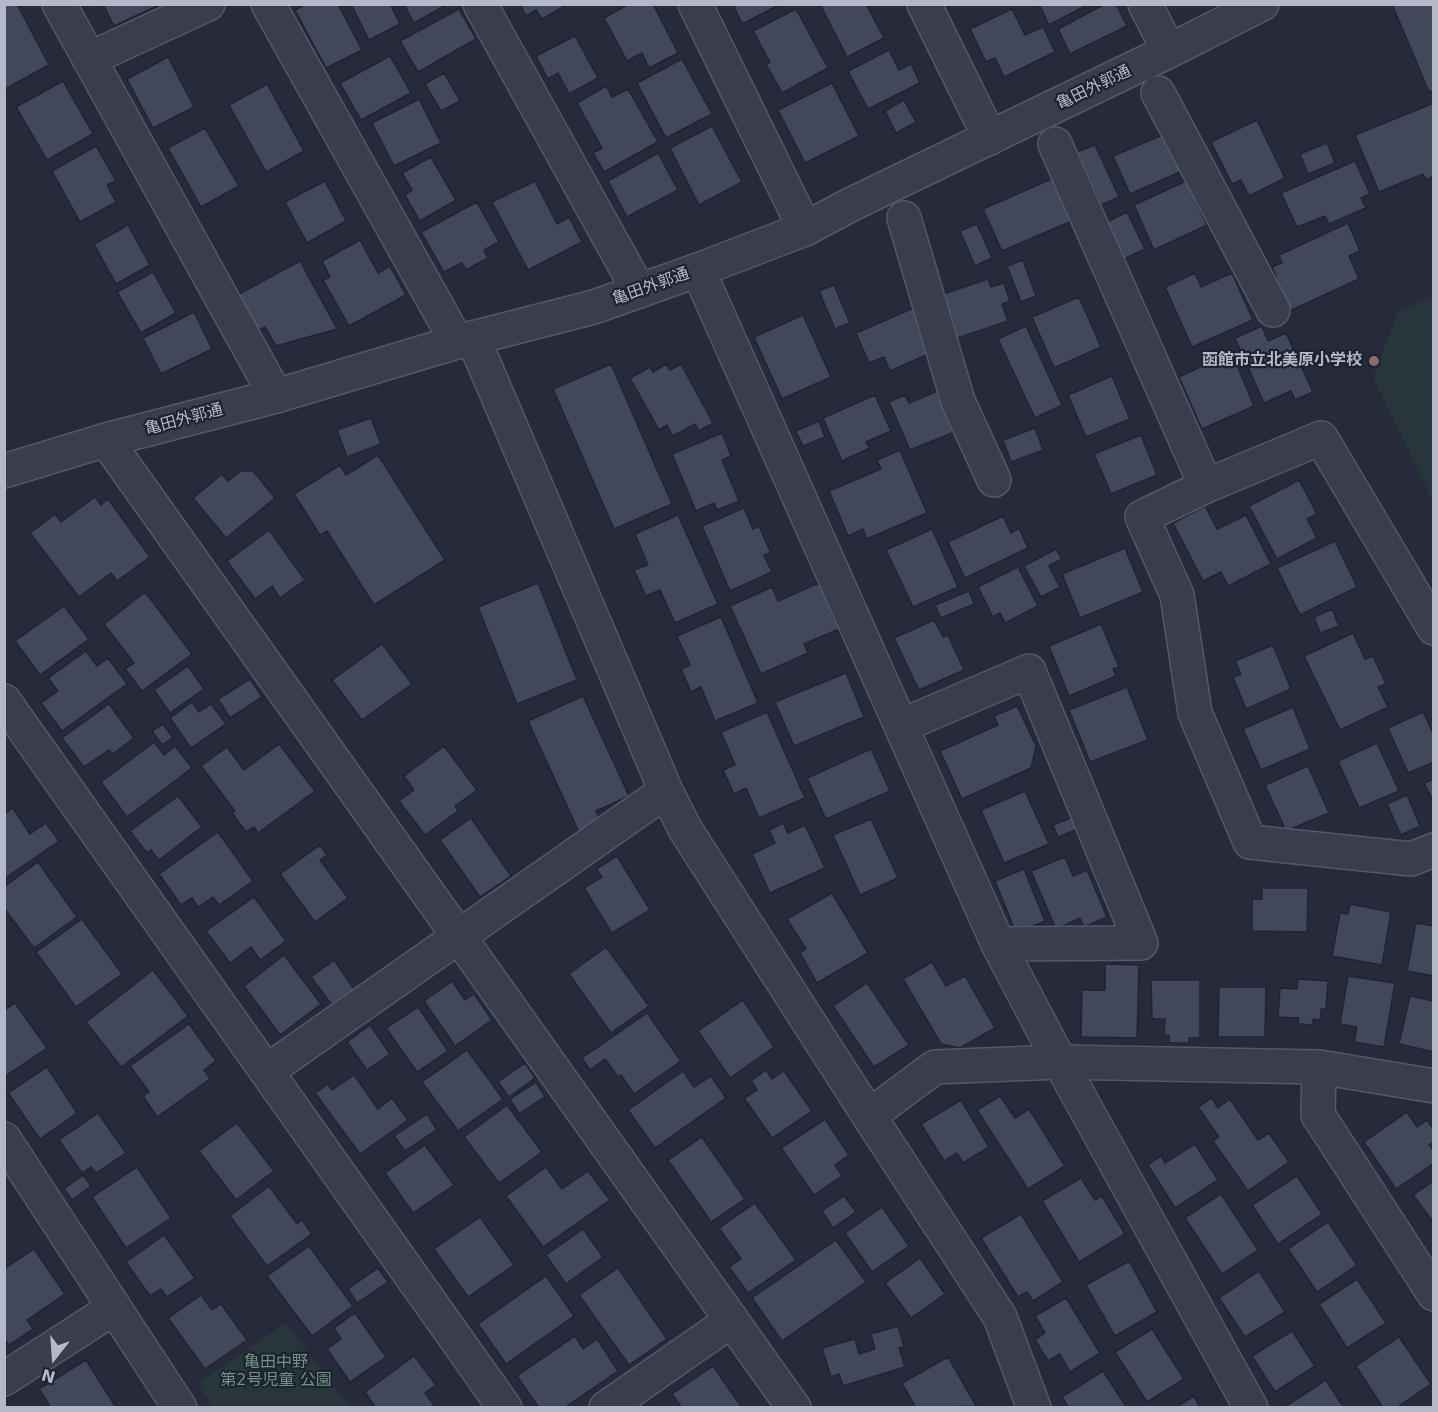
<!DOCTYPE html>
<html>
<head>
<meta charset="utf-8">
<style>
  body { margin:0 }
  #map { position:relative; width:1438px; height:1412px; overflow:hidden; background:#262a3b; font-family:"DejaVu Sans",sans-serif }
  canvas { display:block }
  .frame { position:absolute; inset:0; border:6px solid #b5b8c7; pointer-events:none }
  .north { position:absolute; left:24px; top:1328px; width:60px; height:60px; -webkit-text-stroke:4px #1e2231; paint-order:stroke; rotate:197deg; font-size:16px; font-weight:700; line-height:24px; text-align:center; color:#b5b8c7 }
  .north::after { content:''; display:block; margin:auto; width:21px; height:27px; background:#b5b8c7; clip-path:polygon(50% 0,100% 100%,50% 72%,0 100%) }
</style>
</head>
<body>
<div id="map">
<canvas width="1438" height="1412"></canvas>
<div class="frame"></div>
<div class="north">N</div>
</div>
<script>
const c = document.querySelector('canvas').getContext('2d');
c.lineJoin = 'round';
function fillPath(path, color) { c.fillStyle = color; c.fill(path, 'evenodd'); }
function stroke(path, color, width, dash) { c.strokeStyle = color; c.lineWidth = width; c.lineCap = dash ? 'butt' : 'round'; c.setLineDash(dash || []); c.stroke(path); }
function label(font, color, halo, rows, align = 'center') {
  c.font = font + ' "DejaVu Sans","Noto Sans JP",sans-serif'; c.lineWidth = 4.5; c.setLineDash([]); c.textBaseline = 'middle'; c.strokeStyle = halo; c.fillStyle = color; for (const [text, x, y, turn = 0] of rows) {
    c.save(); c.translate(x, y); c.rotate((+turn || 0) * Math.PI / 180); c.textAlign = isNaN(turn) ? turn : align; if (halo) c.strokeText(text, 0, 0); c.fillText(text, 0, 0); c.restore();
  }
}
fillPath(new Path2D(`
  M1433 296V501L1373 377 1398 312Z
  M286 1322 349 1407H213L198 1384Z`), '#28363c');
const building = new Path2D(`
  M4 4H17L49 65 5 89Z
  M103 4H161L114 26Z
  M306 4H338L362 50 326 68 295 10Z
  M351 4H390L400 24 369 40Z
  M404 4H448L414 23Z
  M520 4H568L542 19 536 10 526 16Z
  M629 4H653L678 53 649 68 642 53 627 61 604 18Z
  M733 4H781L742 24Z
  M820 4H866L884 38 847 57Z
  M1039 4H1089L1049 25Z
  M1105 4H1116L1127 26 1070 54 1058 29Z
  M1392 4H1434V90L1429 92Z
  M459 9 476 39 418 72 400 41Z
  M796 9 828 68 782 93 766 64 770 62 753 31Z
  M1012 9 1025 35 1043 27 1055 52 1004 77 995 58 986 62 970 29Z
  M575 36 598 78 569 94 558 73 548 79 536 56Z
  M889 50 899 70 911 64 920 83 868 109 848 71Z
  M390 56 411 93 361 120 340 83Z
  M168 57 194 107 153 128 127 79Z
  M682 59 712 114 666 138 637 83Z
  M444 73 460 101 441 111 425 84Z
  M63 81 93 134 47 160 16 107Z
  M832 83 859 136 805 163 778 110Z
  M267 84 304 151 266 172 229 105Z
  M606 86 612 97 628 89 658 142 604 172 593 153 602 148 577 103Z
  M419 99 441 143 394 166 372 123Z
  M904 100 916 122 896 133 885 111Z
  M1434 103V176L1426 180 1423 174 1379 192 1355 135Z
  M1257 120 1285 178 1249 196 1241 180 1232 184 1211 142Z
  M712 126 742 182 699 205 670 148Z
  M205 128 239 186 201 207 168 148Z
  M1165 134 1182 171 1130 194 1113 156Z
  M1327 143 1335 163 1308 174 1300 154Z
  M1095 145 1119 197 1101 205 1077 152Z
  M96 146 116 181 107 185 116 202 80 222 52 171Z
  M658 153 678 190 627 217 608 181Z
  M431 157 456 200 420 221 405 195 412 190 402 173Z
  M1355 161 1370 194 1361 198 1366 208 1329 224 1325 216 1297 227 1281 193Z
  M1056 177 1074 220 1002 251 983 209Z
  M325 181 346 221 307 243 285 202Z
  M535 181 557 224 569 217 582 242 528 270 492 202Z
  M1186 181 1207 225 1154 250 1134 205Z
  M477 202 499 242 484 250 488 258 466 270 462 263 444 272 421 232Z
  M1127 212 1145 249 1124 259 1107 222Z
  M1348 223 1360 251 1349 256 1359 279 1283 314 1267 280 1276 276 1272 267 1282 263 1279 255Z
  M977 224 992 258 975 266 960 231Z
  M128 225 150 265 116 284 94 244Z
  M360 240 378 273 390 266 406 295 349 326 323 280 330 277 322 261Z
  M1023 260 1036 296 1021 302 1007 266Z
  M300 261 337 329 276 346 265 327 258 331 239 294Z
  M153 272 176 313 141 333 117 292Z
  M1195 273 1201 287 1232 273 1253 320 1192 347 1165 287Z
  M988 279 991 287 1004 283 1010 301 1002 304 1008 321 955 339 940 295Z
  M834 285 850 323 835 329 819 291Z
  M1079 297 1101 347 1054 368 1032 317Z
  M916 307 935 351 890 371 884 357 869 363 856 333Z
  M194 312 212 349 161 374 143 338Z
  M803 315 831 377 782 399 754 337Z
  M1026 326 1062 405 1035 418 998 339Z
  M1262 326 1268 341 1286 333 1313 392 1295 400 1291 391 1264 403 1235 338Z
  M1219 358 1224 368 1236 363 1254 406 1202 429 1179 377Z
  M611 364 672 504 614 529 553 389Z
  M666 364 670 370 681 364 713 423 699 431 695 424 673 436 667 425 659 430 630 378 650 367 653 372Z
  M1112 376 1130 419 1086 437 1068 395Z
  M940 390 957 431 910 450 889 402 905 395 909 403Z
  M875 395 891 431 866 442 870 448 842 461 823 418Z
  M371 418 381 444 347 457 337 430Z
  M819 421 825 437 803 446 796 431Z
  M1035 428 1043 450 1011 462 1003 440Z
  M722 433 731 456 722 460 739 501 717 510 714 503 696 511 672 454Z
  M1141 435 1157 475 1111 494 1094 454Z
  M900 450 927 513 867 539 863 529 848 536 829 491 881 469 877 460Z
  M378 455 445 560 374 605 327 531 320 535 294 494 340 465 346 475Z
  M241 471H253L275 498 226 538 193 498 222 474 228 481Z
  M1299 480 1317 514 1307 519 1317 538 1277 559 1249 506Z
  M95 497 101 505 108 499 150 557 117 581 111 573 79 597 30 533 55 514 61 522Z
  M1205 506 1217 529 1246 515 1271 564 1228 586 1221 572 1203 581 1173 523Z
  M744 508 753 529 759 526 771 553 764 555 772 572 730 591 702 526Z
  M678 515 718 604 675 623 660 590 646 596 634 570 648 565 635 534Z
  M1003 516 1011 533 1019 528 1028 548 965 578 948 542Z
  M932 529 958 587 913 607 886 550Z
  M269 530 305 580 280 598 272 586 255 599 227 561Z
  M1335 541 1357 587 1300 615 1277 568Z
  M1125 548 1143 592 1080 618 1062 574Z
  M1056 549 1062 559 1049 566 1060 587 1041 597 1024 566Z
  M1018 567 1038 606 1005 623 1000 613 993 617 978 587Z
  M538 583 577 680 517 704 478 607Z
  M819 583 839 629 804 644 808 653 761 674 730 606 772 587 778 601Z
  M969 591 974 604 941 618 935 605Z
  M145 592 192 654 142 691 125 669 134 663 104 624Z
  M64 606 89 639 40 675 15 641Z
  M1332 609 1339 626 1320 633 1314 617Z
  M721 617 758 703 715 721 701 687 691 692 681 669 690 665 677 636Z
  M934 620 943 637 948 635 964 670 919 690 894 638Z
  M1101 624 1119 667 1113 669 1116 676 1069 696 1049 646Z
  M1353 633 1365 659 1373 656 1386 684 1378 687 1388 707 1340 730 1304 656Z
  M382 644 412 684 362 720 332 680Z
  M1273 645 1291 689 1246 709 1233 677 1241 674 1235 661Z
  M86 651 97 666 108 658 127 684 62 731 41 703 58 691 48 678Z
  M188 666 204 689 170 713 154 690Z
  M846 673 864 717 794 746 775 702Z
  M250 679 262 697 230 718 218 699Z
  M1127 687 1148 740 1090 762 1069 710Z
  M583 696 629 796 596 811 601 822 579 832 528 721Z
  M192 702 199 712 211 704 226 724 191 748 170 718Z
  M109 704 134 738 113 754 109 750 84 767 62 738Z
  M1017 706 1036 746 1031 768 962 799 940 751 998 725 994 716Z
  M1293 707 1310 749 1261 770 1243 729Z
  M767 712 805 798 759 818 746 788 734 794 723 770 735 765 721 732Z
  M1423 712 1434 735V762L1408 773 1388 728Z
  M163 724 173 738 162 745 152 731Z
  M154 742 164 755 175 746 192 768 127 817 101 782Z
  M1377 743 1399 791 1359 808 1338 761Z
  M279 744 315 791 258 833 254 827 246 832 232 813 235 811 201 766 227 747 244 770Z
  M444 746 477 790 455 806 458 811 425 835 399 801 414 790 404 776Z
  M871 749 890 791 826 819 807 778Z
  M1308 766 1329 813 1286 831 1265 785Z
  M1434 779V802L1424 783Z
  M1025 791 1049 844 1004 863 981 810Z
  M1407 795 1420 826 1401 835 1387 804Z
  M178 796 202 827 159 860 151 850 147 853 130 831Z
  M13 808 30 834 46 823 59 841 4 879V814Z
  M1073 817 1078 829 1058 837 1053 825Z
  M471 818 511 876 480 897 440 840Z
  M871 819 898 878 860 895 833 835Z
  M783 823 788 833 805 825 825 868 770 893 752 854 775 843 769 830Z
  M218 832 253 881 219 905 213 897 198 907 192 898 181 905 159 874Z
  M320 845 327 855 320 860 348 898 315 922 280 874Z
  M617 856 650 910 612 933 584 888 602 877 596 869Z
  M1065 857 1073 876 1087 870 1107 917 1084 927 1080 918 1056 929 1031 871Z
  M38 862 77 917 34 948 4 908V887Z
  M1024 869 1045 921 1016 933 995 881Z
  M1262 888H1308L1307 932 1252 931V899H1262Z
  M832 893 868 953 817 983 800 953 806 949 787 919Z
  M254 897 286 941 260 960 251 947 230 963 206 931Z
  M1350 904 1391 912 1382 965 1332 956 1340 913 1348 914Z
  M82 919 122 974 76 1007 36 952Z
  M1416 923 1434 926V976L1407 971Z
  M606 947 649 1006 611 1033 569 974Z
  M284 955 321 1004 280 1035 244 986Z
  M334 960 354 989 332 1005 311 977Z
  M932 962 946 986 965 976 995 1028 960 1048 941 1044 903 979Z
  M1105 964 1139 965 1137 1038 1081 1037 1082 990H1105Z
  M153 970 188 1016 121 1067 86 1022Z
  M1348 976 1395 983 1384 1047 1354 1042 1357 1027 1340 1024Z
  M1298 979 1328 981 1326 1009H1321L1320 1020 1313 1019V1025L1298 1024 1299 1018 1278 1017 1280 988 1297 989Z
  M1151 980H1200V1038H1189V1043H1169V1035L1164 1036 1165 1019H1152Z
  M452 981 465 1000 474 994 492 1020 455 1046 424 1001Z
  M867 983 909 1045 874 1067 833 1006Z
  M1219 987H1266L1265 1037H1218Z
  M1410 996 1434 1001V1052L1399 1044Z
  M743 1000 774 1047 730 1078 698 1031Z
  M15 1003 47 1048 4 1077V1010Z
  M418 1007 448 1051 417 1072 386 1028Z
  M647 1013 681 1061 634 1094 621 1075 618 1077 605 1059 590 1070 582 1058Z
  M189 1024 216 1061 204 1070 210 1079 157 1117 143 1096 149 1092 130 1066Z
  M370 1025 390 1054 367 1070 347 1042Z
  M467 1050 503 1099 458 1131 422 1082Z
  M525 1063 535 1078 509 1097 498 1082Z
  M47 1067 77 1113 40 1139 8 1093Z
  M766 1070 772 1079 784 1071 812 1111 772 1138 744 1098 757 1090 751 1081Z
  M683 1071 694 1087 711 1076 726 1098 655 1148 628 1110Z
  M354 1075 378 1109 392 1098 408 1120 360 1154 315 1093 328 1084 332 1090Z
  M536 1082 545 1097 519 1114 510 1099Z
  M1000 1096 1015 1118 1029 1109 1065 1166 1028 1189 977 1110Z
  M1212 1098 1218 1108 1230 1099 1258 1140 1269 1133 1289 1162 1248 1191 1213 1141 1219 1137 1198 1107Z
  M961 1100 989 1147 963 1163 957 1153 944 1161 921 1124Z
  M507 1105 542 1152 499 1183 464 1137Z
  M1407 1112 1417 1127 1427 1120 1434 1130V1142L1429 1145 1434 1151V1163L1396 1189 1364 1142Z
  M98 1113 126 1153 96 1173 91 1167 82 1173 59 1140Z
  M427 1114 437 1130 405 1151 394 1136Z
  M825 1119 849 1155 835 1165 842 1176 814 1195 781 1148Z
  M237 1123 274 1171 236 1200 199 1151Z
  M702 1137 745 1199 711 1222 668 1160Z
  M1195 1144 1218 1180 1175 1208 1148 1165 1161 1156 1165 1163Z
  M425 1145 454 1185 413 1213 385 1173Z
  M137 1167 171 1218 126 1248 92 1197Z
  M546 1167 562 1189 588 1171 610 1200 543 1247 506 1196Z
  M83 1175 91 1186 72 1200 64 1189Z
  M1297 1176 1322 1214 1278 1244 1252 1205Z
  M1081 1178 1095 1200 1102 1196 1125 1234 1079 1262 1042 1201Z
  M1434 1181V1223L1413 1195Z
  M269 1186 297 1224 302 1220 312 1234 267 1266 230 1216Z
  M1221 1194 1258 1250 1222 1274 1185 1218Z
  M844 1196 856 1212 833 1228 822 1211Z
  M755 1203 796 1260 748 1293 729 1267 741 1259 719 1228Z
  M882 1207 909 1246 872 1272 845 1233Z
  M1021 1214 1063 1282 1033 1301 1027 1292 1018 1297 981 1238Z
  M480 1217 514 1265 468 1297 434 1249Z
  M1328 1222 1357 1265 1317 1292 1288 1249Z
  M583 1229 603 1257 566 1284 546 1255Z
  M164 1235 195 1278 167 1297 161 1289 150 1296 126 1262Z
  M836 1240 866 1282 782 1341 752 1298Z
  M309 1246 353 1306 312 1336 267 1276Z
  M34 1249 65 1294 27 1320 33 1329 9 1345 4 1339V1269Z
  M920 1258 945 1294 911 1318 885 1283Z
  M1129 1261 1157 1312 1115 1336 1086 1285Z
  M378 1268 388 1282 357 1303 348 1289Z
  M618 1268 667 1339 629 1365 579 1295Z
  M1259 1271 1285 1312 1245 1337 1219 1298Z
  M546 1276 574 1316 506 1364 478 1324Z
  M1357 1279 1386 1323 1347 1348 1319 1304Z
  M201 1295 212 1310 221 1304 247 1340 205 1369 168 1318Z
  M1066 1298 1100 1353 1070 1372 1060 1354 1048 1361 1035 1340 1045 1333 1035 1316Z
  M355 1313 386 1357 350 1382 327 1349 341 1339 334 1328Z
  M898 1326 904 1347 899 1348 905 1367 843 1386 839 1374 831 1377 822 1348 855 1339 859 1354 875 1349 871 1334Z
  M1152 1329 1184 1379 1147 1402 1115 1352Z
  M1292 1331 1315 1366 1275 1392 1252 1356Z
  M575 1336 583 1349 597 1339 618 1371 564 1408H539L517 1376Z
  M1399 1337 1431 1384 1396 1408H1383L1356 1366Z
  M414 1356 436 1385 425 1393 436 1408H376L365 1392Z
  M948 1357 976 1406 916 1408 902 1383Z
  M86 1360 115 1406 112 1408H51L39 1389Z
  M713 1366 742 1408H682L672 1394Z
  M1103 1371 1127 1408H1069L1062 1397Z
  M1326 1380 1344 1408H1283Z
  M1194 1396 1200 1408H1175Z`);
fillPath(building, '#42485b');
stroke(building, '#202433', 1.5);
const minor = new Path2D(`
  M59 4 276 396
  M268 4 457 342
  M480 4 639 291
  M695 4 805 229
  M924 4 990 138
  M1145 4 1169 51
  M89 59 208 4
  M1158 93 1273 310
  M1055 144 1206 486
  M904 218 958 401 994 480
  M698 270 998 944 1060 1062 1251 1408
  M473 338 666 791 685 829 869 1116 1000 1317 1034 1408
  M106 440 794 1408
  M1434 628 1321 438 1206 486 1142 517 1177 595 1195 713 1250 842 1411 859 1434 850
  M4 701 505 1408
  M901 726 1029 671 1141 943 998 944
  M1319 1067 1318 1115 1434 1294
  M267 1071 666 791
  M869 1116 935 1067 1060 1062 1319 1067 1434 1086
  M4 1139 180 1408
  M4 1379 114 1308
  M606 1408 732 1320`);
const tertiary = new Path2D(`
  M4 471 106 440 276 396 457 342 594 307 698 270 805 229 850 205 1169 51 1262 4`);
stroke(minor, '#545867', 36);
stroke(tertiary, '#545867', 36);
stroke(minor, '#393d4c', 33);
stroke(tertiary, '#393d4c', 33);
for (const [x, y, r, color] of [
  [1374,361,6,"#8d6e63"]
]) { const dot = new Path2D(); dot.arc(x, y, r, 0, 2 * Math.PI); c.fillStyle = color; c.fill(dot); stroke(dot, '#1e2231', 2); }
label('16px', '#b5b8c7', '#1e2231', [
  ["亀田外郭通",1094,88,-26],
  ["亀田外郭通",651,287,-20],
  ["亀田外郭通",184,420,-15]
]);
label('bold 16px', '#b5b8c7', '#1e2231', [
  ["函館市立北美原小学校",1362,361]
], 'right');
label('16px', '#6e9680', '#1e2231', [
  ["亀田中野",276,1363],
  ["第2号児童 公園",276,1381]
]);
</script>
</body>
</html>
